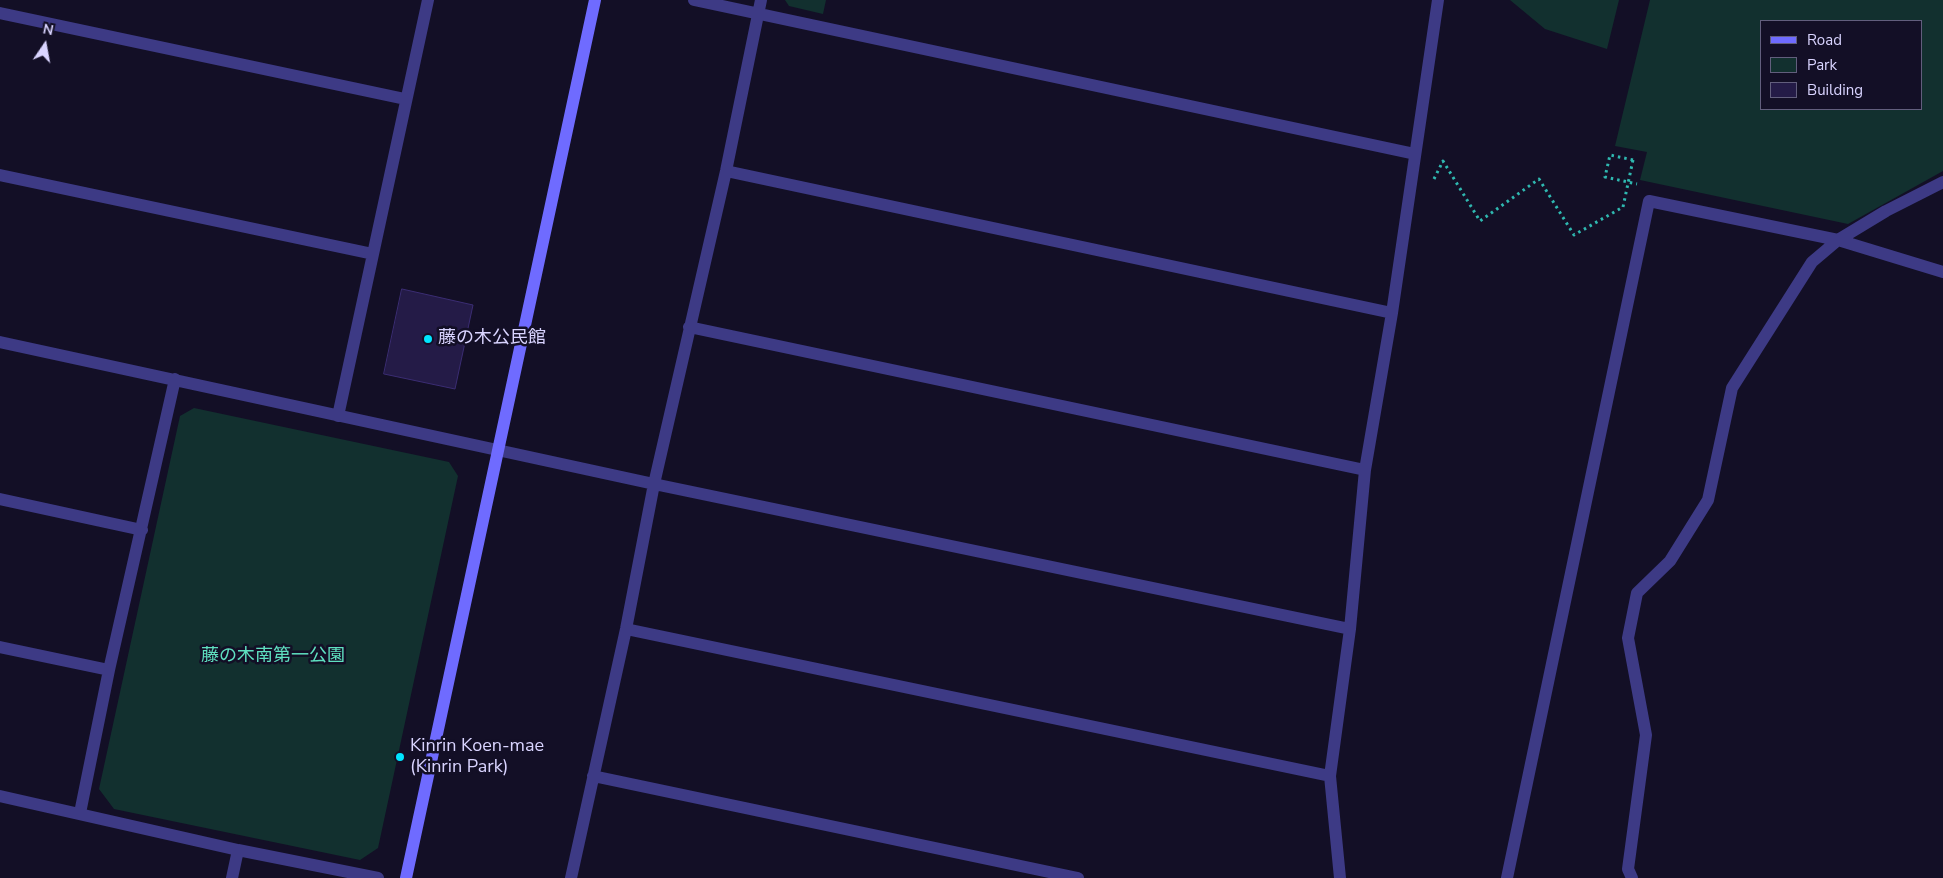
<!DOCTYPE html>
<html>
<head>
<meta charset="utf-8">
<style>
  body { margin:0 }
  #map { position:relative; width:1943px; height:878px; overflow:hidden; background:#130f26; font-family:"Nunito Sans",sans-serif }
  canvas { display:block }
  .legend { position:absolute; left:1760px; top:20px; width:162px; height:90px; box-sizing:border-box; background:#130f26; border:1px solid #625e7d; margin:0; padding:6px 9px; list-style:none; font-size:15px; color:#d9d4ff }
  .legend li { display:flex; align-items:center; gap:10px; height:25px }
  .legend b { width:25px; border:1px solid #625e7d }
  .north { position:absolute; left:20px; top:20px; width:50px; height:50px; -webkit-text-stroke:4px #130f26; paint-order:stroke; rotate:12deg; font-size:14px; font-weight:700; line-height:20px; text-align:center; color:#d9d4ff }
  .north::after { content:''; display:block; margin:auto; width:18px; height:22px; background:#d9d4ff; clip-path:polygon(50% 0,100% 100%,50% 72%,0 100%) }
</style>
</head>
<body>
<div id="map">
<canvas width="1943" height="878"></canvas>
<ul class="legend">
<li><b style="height:6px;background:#6f6bff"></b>Road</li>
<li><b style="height:14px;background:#12302f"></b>Park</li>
<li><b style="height:14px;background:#241b47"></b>Building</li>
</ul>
<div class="north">N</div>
</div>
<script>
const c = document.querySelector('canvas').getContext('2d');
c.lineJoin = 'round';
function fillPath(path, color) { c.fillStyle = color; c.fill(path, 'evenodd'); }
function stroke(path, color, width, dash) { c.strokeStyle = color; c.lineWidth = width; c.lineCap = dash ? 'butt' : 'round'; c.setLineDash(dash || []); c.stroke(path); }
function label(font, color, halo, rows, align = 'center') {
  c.font = font + ' "Nunito Sans","Noto Sans JP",sans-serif'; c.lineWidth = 5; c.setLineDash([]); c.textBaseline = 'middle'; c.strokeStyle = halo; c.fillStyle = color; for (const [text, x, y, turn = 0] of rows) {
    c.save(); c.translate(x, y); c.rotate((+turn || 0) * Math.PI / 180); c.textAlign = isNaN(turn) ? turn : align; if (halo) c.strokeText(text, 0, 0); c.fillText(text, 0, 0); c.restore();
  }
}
fillPath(new Path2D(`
  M785 0H826L823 14 789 6Z
  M1510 0H1619L1607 49 1545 29Z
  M1650 0H1943V171L1848 224 1640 180 1647 152 1615 146ZM1762 21H1922V109H1762Z
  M194 408 449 462 458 476 378 848 360 860 114 809 99 789 180 416Z`), '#12302f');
const building = new Path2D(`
  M402 289 473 305 455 389 384 374Z`);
fillPath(building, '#241b47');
stroke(building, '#3b2d73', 1);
stroke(new Path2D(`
  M1633 160 1610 155 1605 177 1637 184
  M1434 179 1443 161 1480 221 1539 179 1574 235 1623 207`), '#2fb8b0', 3, [2.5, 4]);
stroke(new Path2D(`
  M694 0 1415 154
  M0 13 405 99
  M726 171 1392 313
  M0 175 373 254
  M689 327 1365 470
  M0 342 654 484 1350 629
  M338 416 428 0
  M0 499 142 530
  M626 629 1330 776
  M0 647 109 670
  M593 776 1078 878
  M0 796 238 850 378 878
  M80 813 109 670 175 379
  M232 878 238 850
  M571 878 626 629 654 484 726 171 761 0
  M1340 878 1330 776 1350 629 1365 470 1392 313 1438 0
  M1507 878 1649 201 1838 240 1943 272
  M1632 878 1628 869 1646 735 1628 638 1637 593 1670 561 1708 500 1732 388 1812 262 1838 240 1886 211 1943 182`), '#3d3a85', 12);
stroke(new Path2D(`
  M406 878 595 0`), '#6f6bff', 12);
stroke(new Path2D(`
  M1623 207 1633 160`), '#2fb8b0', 3, [2.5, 4]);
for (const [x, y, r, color] of [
  [428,339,5,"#00e5ff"],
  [400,757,5,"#00e5ff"]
]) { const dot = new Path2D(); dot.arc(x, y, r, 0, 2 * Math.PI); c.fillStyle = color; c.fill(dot); stroke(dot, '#130f26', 2); }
label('18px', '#d9d4ff', '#130f26', [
  ["藤の木公民館",438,339],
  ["Kinrin Koen-mae",410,747],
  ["(Kinrin Park)",410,768]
], 'left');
label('18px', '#5fe0c0', '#130f26', [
  ["藤の木南第一公園",273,657]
]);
</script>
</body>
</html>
